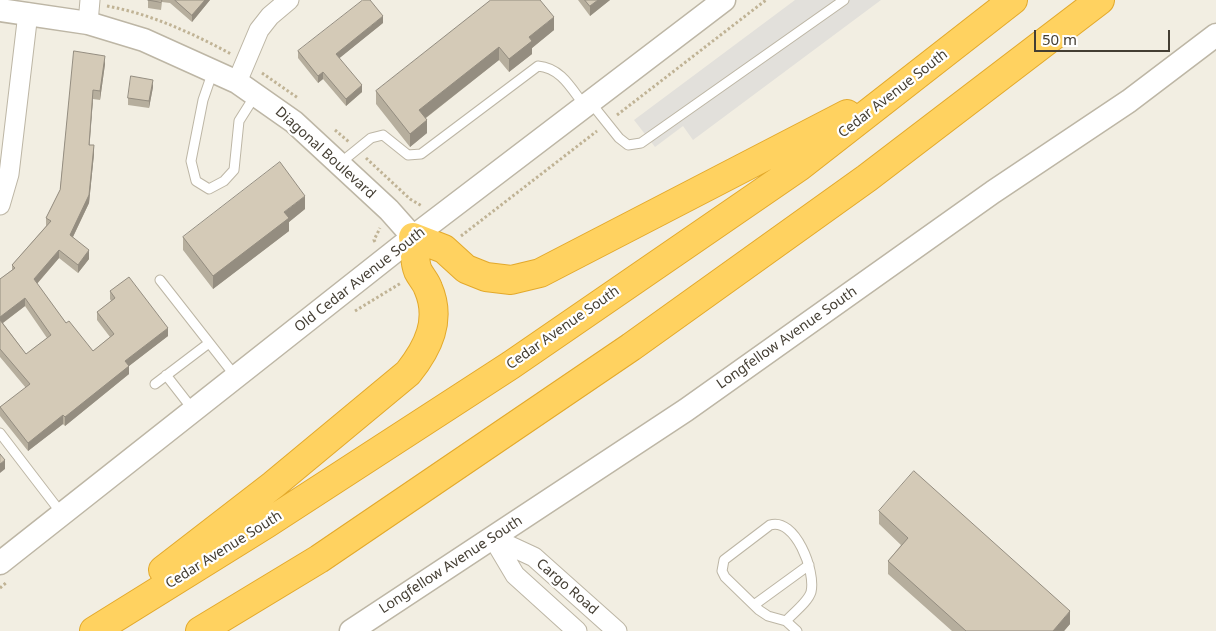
<!DOCTYPE html>
<html>
<head>
<meta charset="utf-8">
<style>
  body { margin:0 }
  #map { position:relative; width:1216px; height:631px; overflow:hidden; background:#f2eee2; font-family:"Noto Sans",sans-serif }
  canvas { display:block }
  .scale { position:absolute; left:1034px; top:30px; width:136px; height:22px; box-sizing:border-box; border:2px solid #443e33; border-top:0; padding-left:6px; font-size:15px; line-height:18px; white-space:nowrap; color:#443e33; -webkit-text-stroke:4px #fff; paint-order:stroke }
</style>
</head>
<body>
<div id="map">
<canvas width="1216" height="631"></canvas>
<div class="scale">50 m</div>
</div>
<script>
const c = document.querySelector('canvas').getContext('2d');
c.lineJoin = 'round';
function fillPath(path, color) { c.fillStyle = color; c.fill(path, 'evenodd'); }
function stroke(path, color, width, dash) { c.strokeStyle = color; c.lineWidth = width; c.lineCap = dash ? 'butt' : 'round'; c.setLineDash(dash || []); c.stroke(path); }
function label(font, color, halo, rows, align = 'center') {
  c.font = font + ' "Noto Sans",sans-serif'; c.lineWidth = 4.5; c.setLineDash([]); c.textBaseline = 'middle'; c.strokeStyle = halo; c.fillStyle = color; for (const [text, x, y, turn = 0] of rows) {
    c.save(); c.translate(x, y); c.rotate((+turn || 0) * Math.PI / 180); c.textAlign = isNaN(turn) ? turn : align; if (halo) c.strokeText(text, 0, 0); c.fillText(text, 0, 0); c.restore();
  }
}
fillPath(new Path2D(`
  M795 0H881L693 140 683 126 655 147 634 120Z`), '#e2e0db');
const service = new Path2D(`
  M213 71 203 100 191 161 196 181 209 189 224 181 234 170 239 121 256 94
  M591 103 619 138 628 145 641 143 844 0
  M339 164 371 138 383 135 408 155 421 154 538 66C561 68 571 88 584 105
  M160 280 236 377
  M166 375 194 411
  M155 384 209 343
  M0 433 62 514
  M754 605 809 565
  M786 621C793 613 808 602 811 592 816 571 795 517 770 525L724 560 722 571 725 577 759 610 768 616 786 621 797 631`);
const minor = new Path2D(`
  M88 23 90 0
  M237 82 259 30 270 16 289 0
  M0 205 9 174 28 13
  M493 538 534 557 617 631
  M493 538 515 575 577 631`);
const tertiary = new Path2D(`
  M0 10 88 23 144 40 237 82 294 122 389 210 413 237
  M0 563 413 237 724 0
  M351 631 686 410 993 192 1129 101 1216 35`);
const motorway = new Path2D(`
  M163 570 273 485 408 373C428 348 442 320 428 288 426 282 421 277 418 271 414 262 415 247 413 237L444 249 466 269 486 277 511 280 540 273 847 114
  M94 631 266 524 511 365 799 167 1013 0
  M200 631 319 559 631 347 867 178 1100 0`);
stroke(service, '#bdb6a5', 11);
stroke(minor, '#bdb6a5', 21);
stroke(tertiary, '#bdb6a5', 25);
stroke(motorway, '#e3a92b', 30);
stroke(new Path2D(`
  M107 6C151 14 192 33 231 54
  M262 73 298 98
  M617 115 766 0
  M335 130 349 142
  M366 158 410 199 422 206
  M461 236 597 131
  M375 242 374 240 380 228
  M355 311 401 283
  M0 588 7 582`), '#c0b395', 3, [2.5, 2.5]);
stroke(service, '#fff', 9);
stroke(minor, '#fff', 19);
stroke(tertiary, '#fff', 22);
stroke(motorway, '#ffd260', 28);
fillPath(new Path2D(`
  M148 0H210L192 22 170 3 162 2 161 10 148 8Z
  M491 0 554 30 532 48V54L509 72 499 60 426 118 427 133 410 147 376 104V91Z
  M578 0H610L590 16Z
  M383 23 339 58 362 92 346 106 323 79 318 83 298 58V51Z
  M74 51 105 64 100 100 93 99 89 145 94 154 89 203 73 237 89 259 78 273 59 258 37 284 66 323 93 351 110 337 97 320V312L111 301 110 299V291L168 336 129 366V374L65 426 63 424 28 451 0 416V407L26 388 0 357V279L12 270V265L46 226V218L60 190ZM25 306 47 338 26 354 3 323Z
  M153 87 149 108 128 105V98Z
  M305 209 289 222V231L213 289 183 250V237Z
  M879 511 1070 624 1064 631H952L888 574V561L901 545 879 524Z`), '#b6ae9d');
fillPath(new Path2D(`
  M205 0H210L192 22V15Z
  M598 0H610L590 16V6Z
  M383 16V23L336 61V54Z
  M554 17V30L532 48V54L509 72V59L529 37Z
  M499 47V60L419 123V110Z
  M105 56V64L100 100V91Z
  M323 72V79L318 83V76Z
  M153 80V87L149 108V101Z
  M362 85V92L346 106V99Z
  M93 90V99L89 153V145Z
  M427 120V133L410 147V134Z
  M94 145V154L89 203 70 243V235Z
  M305 196V209L289 222V231L213 289V276L284 212Z
  M59 250V258L34 287V279Z
  M89 250V259L78 273V265Z
  M25 298V306L0 325V317Z
  M168 328V336L129 366V374L65 426V417L125 361Z
  M63 415V424L28 451V443Z
  M5 460V469L0 473V464Z
  M1070 611V624L1064 631H1053Z`), '#948d80');
const building = new Path2D(`
  M148 0H162L161 2Z
  M175 0H205L192 15Z
  M363 0H370L383 16 336 54 362 85 346 99 323 72 318 76 298 51Z
  M491 0H540L554 17 529 37 532 41 509 59 499 47 419 110 427 120 410 134 376 91Z
  M585 0H598L590 6Z
  M74 51 105 56 100 91 93 90 89 145H94L89 195 70 235 89 250 78 265 59 250 34 279 66 323 69 321 93 351 114 334 97 312 115 298 110 291 129 277 168 328 125 361 129 366 65 417 63 415 28 443 0 407 30 384 0 349V320L26 354 51 335 25 298 0 317V279L15 268 12 265 51 221 46 218 60 190Z
  M131 76 153 80 149 101 128 98Z
  M280 162 305 196 284 212 289 218 213 276 183 237Z
  M0 454 5 460 0 464Z
  M914 471 1070 611 1053 631H966L888 561 908 538 879 511Z`);
fillPath(building, '#d4cab7');
stroke(building, '#948d80', 1);
label('14px', '#443e33', '#fff', [
  ["Cedar Avenue South",893,94,-38],
  ["Diagonal Boulevard",325,153,42],
  ["Old Cedar Avenue South",360,280,-38],
  ["Cedar Avenue South",563,328,-35],
  ["Longfellow Avenue South",787,338,-35],
  ["Cedar Avenue South",224,550,-32],
  ["Longfellow Avenue South",451,565,-33],
  ["Cargo Road",567,587,41]
]);
</script>
</body>
</html>
